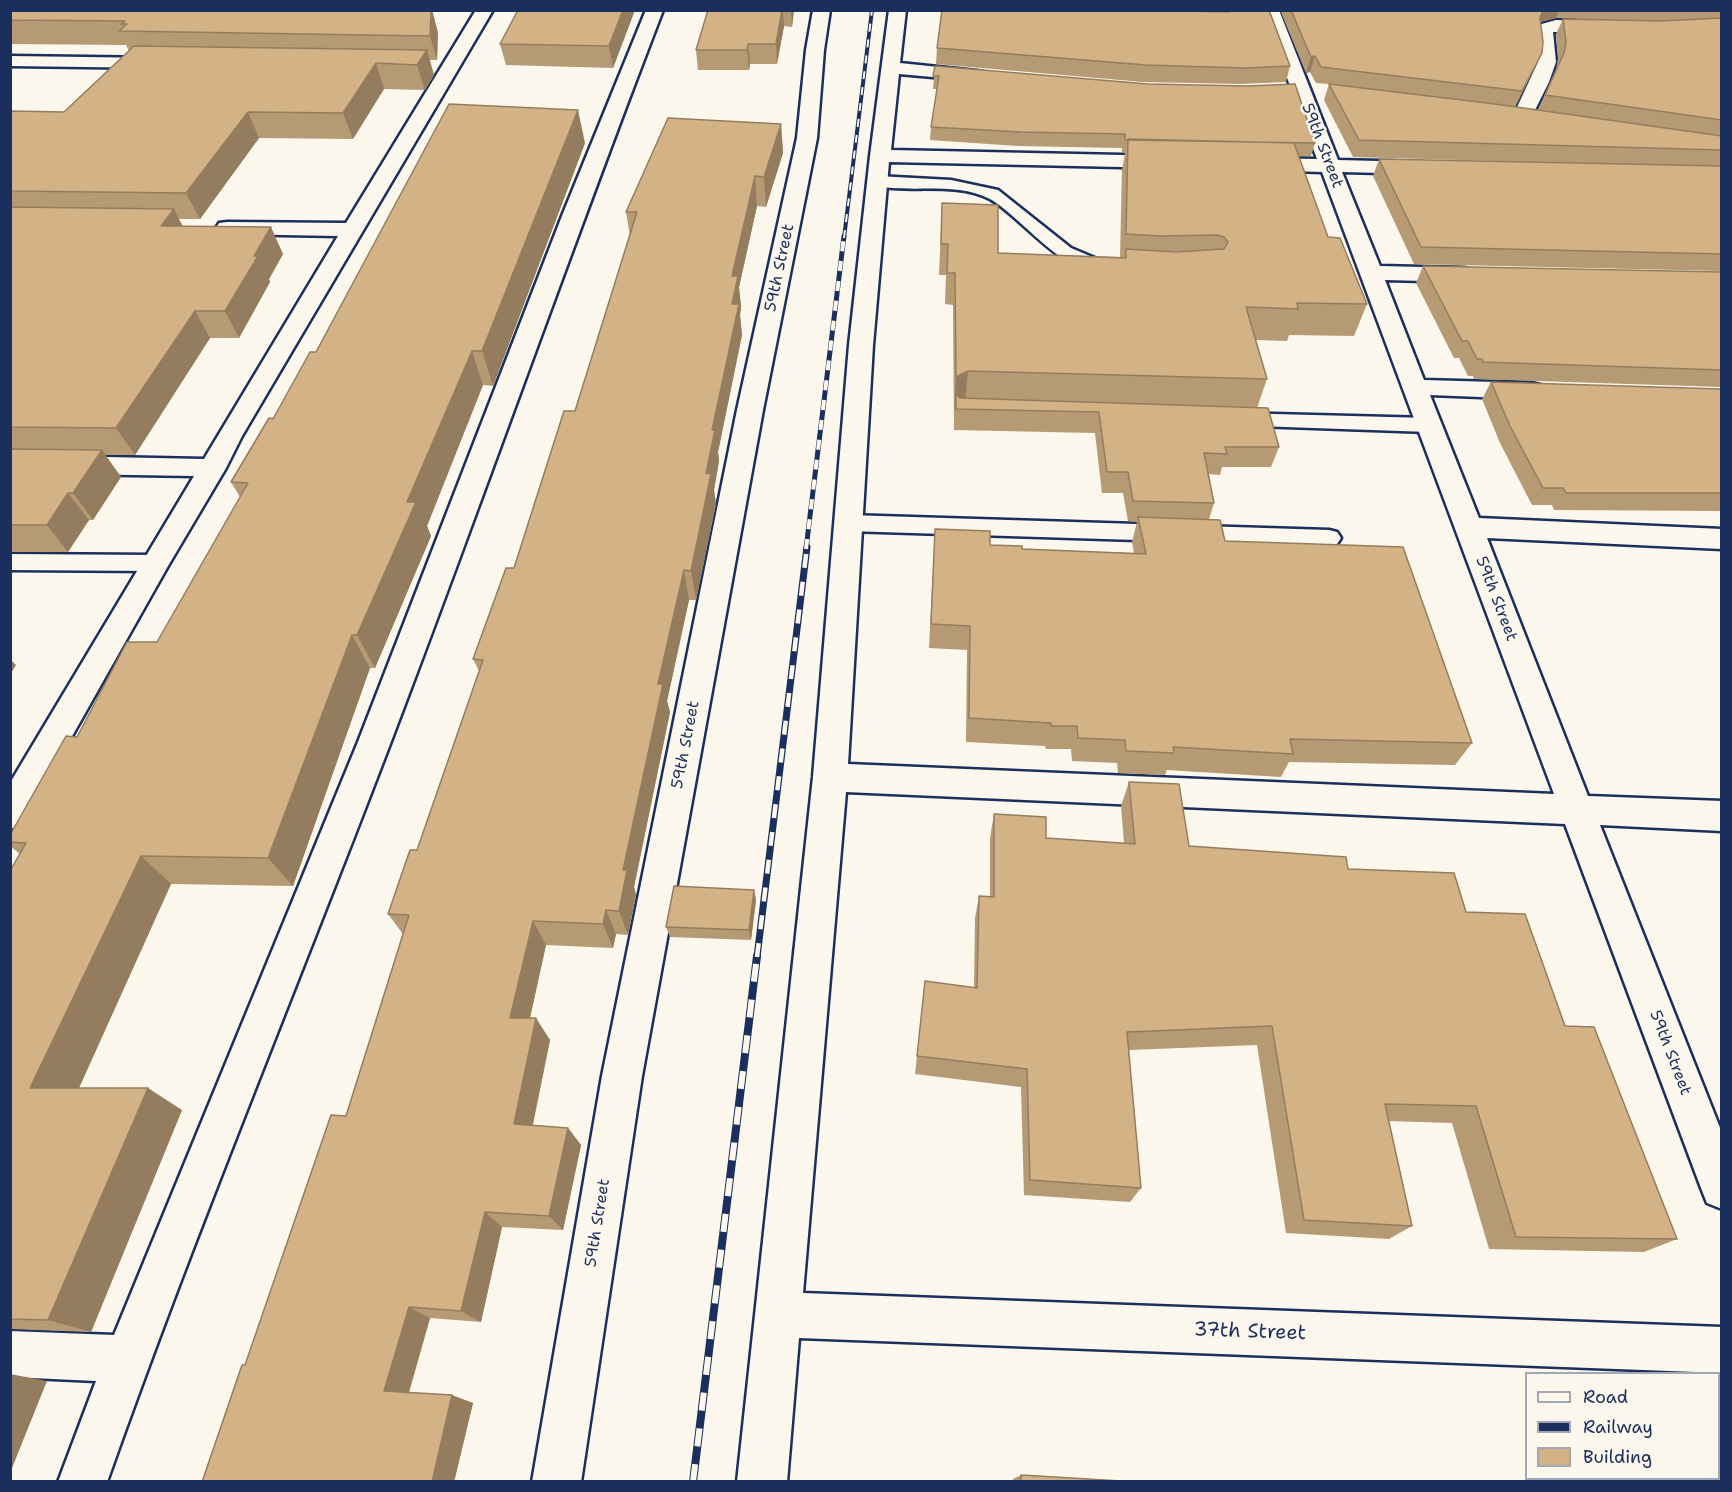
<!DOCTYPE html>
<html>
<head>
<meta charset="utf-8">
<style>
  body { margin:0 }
  #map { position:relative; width:1732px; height:1492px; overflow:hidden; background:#fbf7ec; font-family:"Shantell Sans",sans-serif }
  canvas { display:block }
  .frame { position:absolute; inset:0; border:12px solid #1b2f5e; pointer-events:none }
  .legend { position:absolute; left:1525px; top:1372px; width:195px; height:108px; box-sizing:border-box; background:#fbf7ec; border:2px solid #a1a7b3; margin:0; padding:8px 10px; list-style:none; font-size:18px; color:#1b2f5e }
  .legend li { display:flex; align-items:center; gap:12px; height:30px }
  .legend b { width:30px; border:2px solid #a1a7b3 }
</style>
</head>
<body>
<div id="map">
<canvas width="1732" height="1492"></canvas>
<div class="frame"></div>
<ul class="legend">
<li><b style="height:8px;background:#fbf7ec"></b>Road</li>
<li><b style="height:8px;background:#1b2f5e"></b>Railway</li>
<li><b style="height:16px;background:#d3b386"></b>Building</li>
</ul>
</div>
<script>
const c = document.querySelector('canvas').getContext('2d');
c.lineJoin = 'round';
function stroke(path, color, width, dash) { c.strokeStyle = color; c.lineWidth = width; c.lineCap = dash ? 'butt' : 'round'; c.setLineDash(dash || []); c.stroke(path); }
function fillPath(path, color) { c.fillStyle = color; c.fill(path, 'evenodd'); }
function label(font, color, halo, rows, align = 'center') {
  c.font = font + ' "Shantell Sans",sans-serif'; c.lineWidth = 5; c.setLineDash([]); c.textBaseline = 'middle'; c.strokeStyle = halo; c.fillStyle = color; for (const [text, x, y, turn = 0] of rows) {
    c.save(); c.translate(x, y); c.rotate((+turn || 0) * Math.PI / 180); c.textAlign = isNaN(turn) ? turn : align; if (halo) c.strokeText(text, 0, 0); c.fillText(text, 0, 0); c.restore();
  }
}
const lane = new Path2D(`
  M877 176 951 180 998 190 1071 248 1109 264 1111 268 1109 272C1069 282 1021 216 990 199 954 181 909 194 871 185L869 181Z
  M1235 413 1429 418 1437 420 1440 425 1437 430 1429 432 1228 425 1224 420 1228 415Z
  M848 515 1329 530 1337 532 1341 538 1337 544 1329 546 848 531 840 529 836 523 840 517Z
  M10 554 155 555 163 557 167 563 163 569 155 571 10 570Z`);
const street = new Path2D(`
  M476 10H493L242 436 226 468 168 566 22 825 10 829V783L194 476 10 473V455L204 459 338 236 227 234 219 233 216 228 219 223 227 222 346 223Z
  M646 10H663C569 254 483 500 390 744 296 990 195 1233 107 1482H58L96 1381 10 1377V1331L114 1335 358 742 562 216Z
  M813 10H830L824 50 817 138 763 410 642 1076 581 1482H532L602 1076 737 410 797 138 806 50Z
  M889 10H906L900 63 977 71 983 72 986 76 983 80 977 81 899 74 891 150 1168 156 1175 158 1178 162 1175 166 1168 168 889 162 873 345 848 764 1554 794 1322 172 1258 170 1251 168 1248 164 1251 160 1258 158 1317 159 1262 10H1279L1338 160 1420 162 1427 164 1430 168 1427 172 1420 174 1342 172 1380 266 1464 268 1472 270 1475 275 1472 280 1464 282 1385 280 1424 380 1531 383 1540 385 1544 391 1540 397 1531 399 1430 395 1479 518 1722 529V549L1487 538 1588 796 1722 801V831L1600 825 1722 1133V1209L1707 1203 1701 1188 1565 824 846 792 803 1293 1722 1327V1373L799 1338 787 1482H737L813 777 849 345 870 156Z
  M1556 20 1606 22 1612 23 1615 27 1612 31 1606 32H1553L1556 62 1549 82 1529 122H1515L1512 118 1538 62 1535 29 1538 25Z
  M10 56 160 58 166 59 169 63 166 67 160 68 10 66Z`);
stroke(lane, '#1b2f5e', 5);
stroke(street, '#1b2f5e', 5);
fillPath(lane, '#fbf7ec');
fillPath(street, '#fbf7ec');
const railFar3 = new Path2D(`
  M844 238 872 10`);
const railFar2 = new Path2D(`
  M806 549 844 236`);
const railFar1 = new Path2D(`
  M757 957 807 547`);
const rail = new Path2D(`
  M693 1482 757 956`);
stroke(railFar3, '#1b2f5e', 4);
stroke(railFar2, '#1b2f5e', 5);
stroke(railFar1, '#1b2f5e', 7);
stroke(rail, '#1b2f5e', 8);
stroke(railFar3, '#fbf7ec', 2, [8]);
stroke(railFar2, '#fbf7ec', 4, [10]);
stroke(railFar1, '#fbf7ec', 4.5, [14]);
stroke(rail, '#fbf7ec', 6, [18]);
fillPath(new Path2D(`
  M10 10H432L438 33 437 60H429L434 75 425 90 384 89 353 139 259 138 200 219H179L183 226 283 254 269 279 270 282 239 338H210L135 455H105L121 477 93 520H89L68 552H10V111L64 112 129 51 126 45 10 44Z
  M518 10H635L613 68 506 65 500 44Z
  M708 10H794L792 27 784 26 777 64H750L749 70H698L696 50Z
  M942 10H1269L1290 66 1286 82 1240 84 1143 82 936 64 937 48Z
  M1280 10H1722V271L1414 264 1373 176 1379 159 1569 163 1353 157 1324 100 1329 84 1316 83 1310 72 1306 73ZM1556 18 1593 19H1563L1556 34 1558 58 1556 69 1538 110 1515 107 1542 53 1540 22Z
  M935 66 1315 143 1311 156H1298L1328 237 1367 304 1354 336 1289 335 1287 341 1256 340 1267 379 1257 408 1279 447 1271 467H1222L1220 475 1208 474 1214 503 1209 519 1225 541 1472 743 1455 765 1289 762 1281 777 1167 770 1165 775 1118 773 1117 763 1072 761 1071 749H1046L1045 746 966 742 967 650 929 648 935 529 990 545 1022 549 1134 553 1132 542 1137 522 1128 521 1123 493H1102L1095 433 954 430 953 305 945 304 946 275H939L942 203 998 253 1120 257 1122 170 1125 153H1122V148L1018 146 930 140 931 127 937 89H933Z
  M781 124 783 153 766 207 757 206 739 287 741 307 740 315 742 335 718 452 719 461 714 490 716 504 696 600H689L667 701 670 712 634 887 636 895 628 935 616 934 613 948 546 945 530 1018 550 1040 533 1125 568 1128 581 1145 563 1230 502 1227 481 1322 430 1318 409 1393 473 1403 454 1482H202L245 1365 346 1116 403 934 388 914 417 850 479 671 473 659 514 568 575 411 630 236 626 212Z
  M585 143 493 386 483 385 427 526 431 536 375 668H370L293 886 171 884 79 1088 182 1110 91 1332 10 1329V871L20 854 10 846V835L77 737 157 642 240 497 231 482 316 352Z
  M1423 266 1722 272V387L1474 379 1473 376H1468L1459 358H1454L1416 283Z
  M1491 382 1722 389V511L1554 510 1552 505H1532L1500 443 1482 399Z
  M1129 782 1189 846 1348 869 1466 912 1565 1026 1677 1239 1644 1252 1489 1249 1452 1123 1389 1121 1412 1226 1389 1239 1286 1233 1257 1045 1129 1050 1141 1188 1130 1202 1024 1195 1021 1087 915 1074 925 981 974 988 975 918 979 896 990 897V838L994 814 1046 838 1124 843 1121 806Z
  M754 890 756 900 751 940 670 937 666 927Z
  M1021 1475 1138 1482H1013V1479Z`), '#b59a73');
fillPath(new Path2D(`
  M432 10 438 33 437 60 430 36Z
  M623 10H635L613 68 609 46Z
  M782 10H783L784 26 777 64 776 44Z
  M791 10H794L792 27Z
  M1543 10H1559L1556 18 1537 23Z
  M748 44 750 64 749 70 747 50Z
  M427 50 434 75 425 90 417 65Z
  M1542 53 1534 69 1515 108 1522 91Z
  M1315 56 1310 72 1306 73 1311 57Z
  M376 63 384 89 353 139 343 113Z
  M578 110 585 143 493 386 482 351Z
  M248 112 259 138 200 219 186 193Z
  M781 124 783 153 766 207 764 177Z
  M755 176 757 206 739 287 741 307 740 315 742 335 718 452 719 461 714 490 716 504 696 600 691 571 706 473 712 430 732 304V276Z
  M174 209 187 236 161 226Z
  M271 227 283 254 269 279 270 282 239 338 225 311 254 256Z
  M195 311 210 338 135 455 116 428Z
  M472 351 483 385 427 526 431 536 375 668 357 635 407 502Z
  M968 371 965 403 956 394 954 409 956 377Z
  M102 450 121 477 93 520 73 493Z
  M68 493 89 520 68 552 47 525Z
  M684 570 689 600 667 701 670 712 634 887 636 895 628 935 619 911 623 870 658 684Z
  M352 635 370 668 293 886 268 858Z
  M10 659 16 665 10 675Z
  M141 856 171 884 69 1110 30 1088Z
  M754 890 756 900 751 940 749 930Z
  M606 910 616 934 613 948 603 924Z
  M533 921 546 945 525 1040 510 1018Z
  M536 1018 550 1040 529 1142 514 1124Z
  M148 1088 182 1110 91 1332 48 1320Z
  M568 1128 581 1145 563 1230 549 1216Z
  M485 1212 502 1227 481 1322 461 1311Z
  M409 1307 430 1318 407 1398 384 1391Z
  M10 1374 47 1381 10 1473Z
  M452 1395 473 1403 454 1482H432Z`), '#947d5e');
const building = new Path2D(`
  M10 10H431L430 36 119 31 127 24H121L125 21 10 20Z
  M518 10H623L609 46 500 44Z
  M708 10H782L776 44H748L747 50H696Z
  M942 10H1136L1228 12 1238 10H1269L1290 66 1245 68 1146 65 937 48Z
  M1291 10H1543L1540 18 1543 42 1542 53 1522 91 1321 67 1315 56 1311 57Z
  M1722 18V120L1545 95 1564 53 1566 42 1563 19 1661 21Z
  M134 46 427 50 417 65 376 63 343 113 248 112 186 193 10 191V111L64 112Z
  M935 66 1148 84 1247 86 1295 84 1315 143 1125 140V134L1020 132 931 127 939 76H933Z
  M1329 84 1495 104 1722 136V150L1359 140Z
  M449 104 578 110 482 351H472L407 502H416L357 635H352L268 858 141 856 30 1088H148L48 1320 10 1319V871L26 843 10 842V835L66 736 77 737 127 642H157L248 483 231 482 269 418 273 419 310 352H316Z
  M668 118 781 124 764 177 755 176 732 276H738L732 304H739L712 430H715L706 473 711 474 691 571 684 570 658 684H663L623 870H627L619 911 606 910 603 924 533 921 510 1018H536L514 1124 568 1128 549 1216 485 1212 461 1311 409 1307 384 1391 452 1395 432 1482H202L242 1365H245L331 1115 346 1116 409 915 388 914 410 850H417L483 660 473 659 506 568H514L564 411H575L637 212H626Z
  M1128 139 1294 143 1328 237 1340 238 1367 304 1297 303 1298 309 1246 307 1267 379 968 371 956 377 955 273H947L948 244H941L942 203 998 205V253L1126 258V249L1176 252 1224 249 1228 242 1224 237 1217 235 1160 236 1126 234Z
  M1379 159 1722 166V254L1421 247Z
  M10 207 174 209 161 226 271 227 254 256H258L225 311H195L116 428 10 427Z
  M1423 266 1722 272V370L1483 362 1482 359H1477L1468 341H1462Z
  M1491 382 1722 389V493H1566L1563 488H1543L1510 426Z
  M956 394 960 398 1268 408 1279 447H1225L1227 454 1204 453 1214 503 1133 501 1128 472H1107L1099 412 956 409Z
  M10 449 102 450 73 493H68L47 525H10Z
  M1138 517 1220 520 1225 541 1403 547 1472 743 1290 739 1293 754 1173 747 1174 753 1126 751 1125 740 1078 738 1077 726H1051V723L969 718 970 626 931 624 935 529 990 531V545L1022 546V549L1146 554Z
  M1129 782 1179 784 1189 846 1346 857 1348 869 1454 873 1466 912 1525 914 1565 1026 1594 1027 1677 1239 1516 1237 1476 1106 1385 1104 1412 1226 1304 1220 1272 1026 1127 1032 1141 1188 1030 1180 1027 1069 917 1056 925 981 977 988 979 896 994 897V814L1046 817V838L1135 844Z
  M674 886 754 890 749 930 666 927Z
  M1021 1475 1138 1482H1021Z`);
fillPath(building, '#d3b386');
stroke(building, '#947d5e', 1.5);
label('16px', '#1b2f5e', '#fbf7ec', [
  ["59th Street",1322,146,69],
  ["59th Street",780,268,-78],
  ["59th Street",1496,599,69],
  ["59th Street",686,745,-79],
  ["59th Street",1670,1053,69],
  ["59th Street",598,1223,-81]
]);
label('20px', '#1b2f5e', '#fbf7ec', [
  ["37th Street",1250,1332,2]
]);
</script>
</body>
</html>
